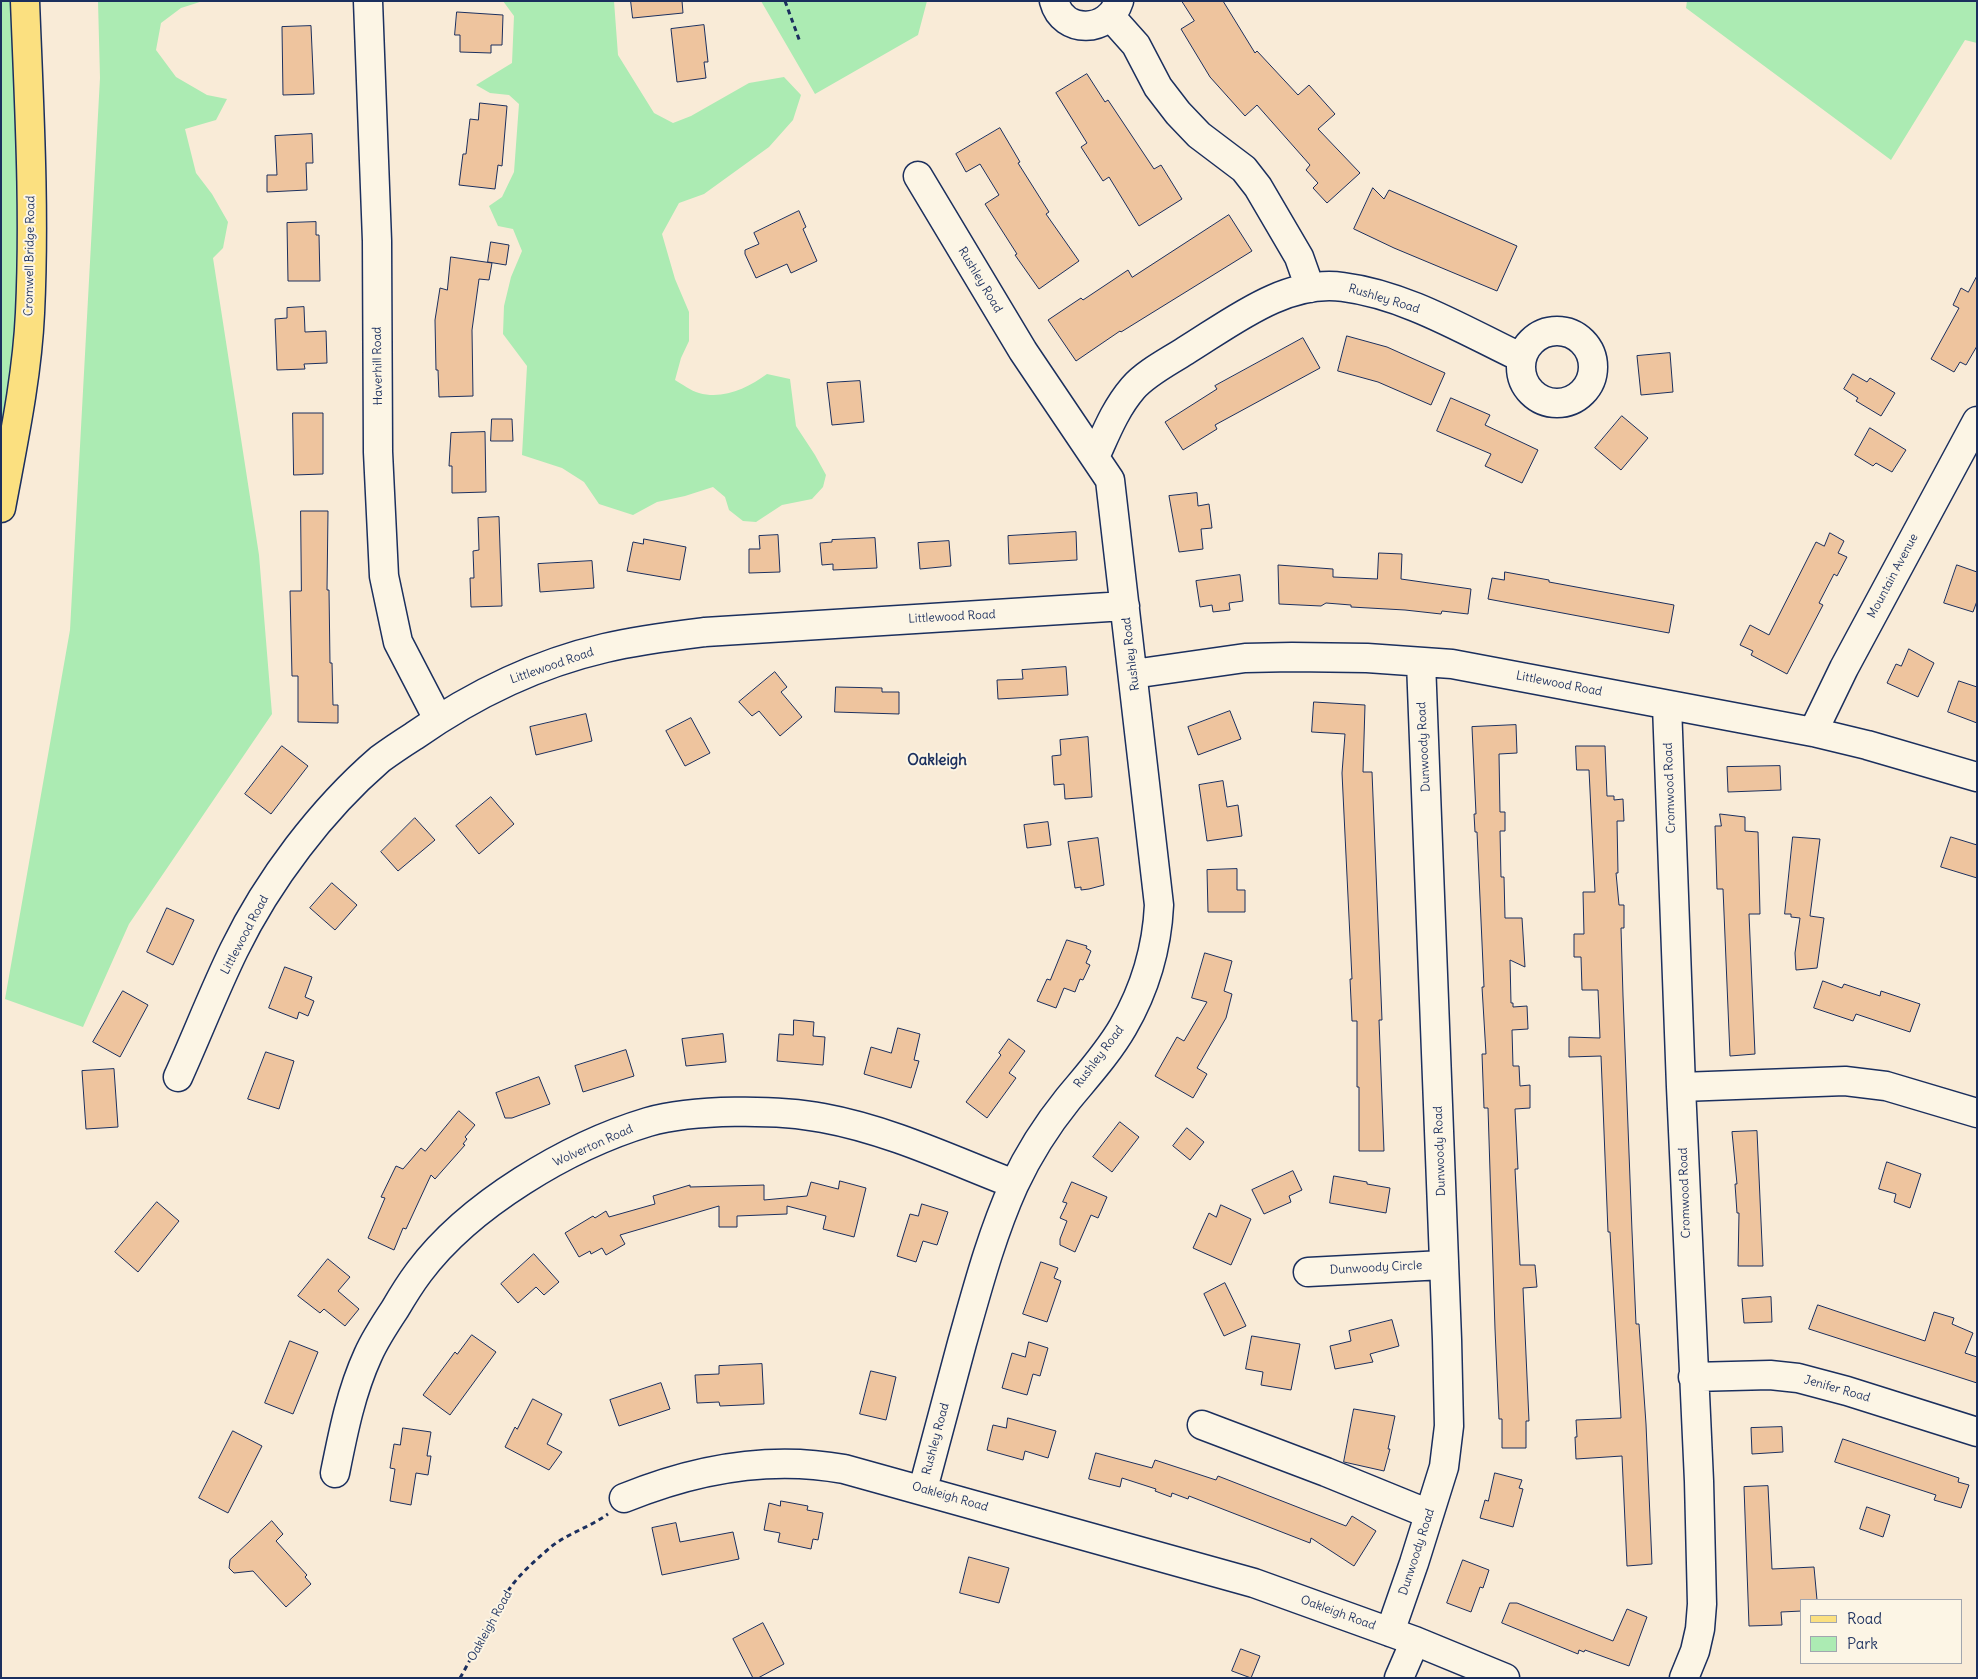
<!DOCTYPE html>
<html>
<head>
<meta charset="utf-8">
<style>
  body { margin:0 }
  #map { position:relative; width:1978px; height:1679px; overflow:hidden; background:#f9ebd7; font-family:Delius,sans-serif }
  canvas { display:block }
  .frame { position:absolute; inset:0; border:2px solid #1b2f5e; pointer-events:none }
  .legend { position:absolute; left:1800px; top:1599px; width:162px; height:65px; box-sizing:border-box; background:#fcf5e5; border:1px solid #a2a6af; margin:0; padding:6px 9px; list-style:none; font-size:15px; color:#1b2f5e }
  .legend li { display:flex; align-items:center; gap:10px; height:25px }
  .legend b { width:25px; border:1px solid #a2a6af }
</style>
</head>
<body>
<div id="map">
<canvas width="1978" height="1679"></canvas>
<div class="frame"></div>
<ul class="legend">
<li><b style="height:6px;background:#fbe080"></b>Road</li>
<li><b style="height:14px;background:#acebb3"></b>Park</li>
</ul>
</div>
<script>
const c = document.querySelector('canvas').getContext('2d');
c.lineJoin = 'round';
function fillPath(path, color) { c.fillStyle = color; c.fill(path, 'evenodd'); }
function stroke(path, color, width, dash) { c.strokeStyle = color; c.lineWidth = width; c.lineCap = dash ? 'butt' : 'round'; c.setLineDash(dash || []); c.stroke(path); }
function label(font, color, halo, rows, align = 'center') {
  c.font = font + ' Delius,sans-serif'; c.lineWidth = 4; c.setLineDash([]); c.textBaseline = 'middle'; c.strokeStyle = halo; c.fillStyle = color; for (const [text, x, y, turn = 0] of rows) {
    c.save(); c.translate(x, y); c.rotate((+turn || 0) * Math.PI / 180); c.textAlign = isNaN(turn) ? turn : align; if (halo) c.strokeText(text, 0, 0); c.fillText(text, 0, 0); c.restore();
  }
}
fillPath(new Path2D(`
  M1 1H11L20 243 17 315 13 364 1 425Z
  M98 1H203L181 8 161 23 156 50 176 77 207 95 227 99 216 120 185 129 196 173 212 194 228 222 223 248 213 258 259 555 272 714 129 924 83 1027 5 999 70 630 100 78Z
  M503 1H614L618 55 654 113 673 123 691 116 749 83 784 77 801 95 793 120 769 147 704 194 679 203 662 234 675 279 689 312V341L681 358 675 380C682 384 691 391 699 393 723 400 748 388 767 374L790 379 796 426 815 455 826 475 823 487 812 499 782 505 756 522 743 521 729 510 725 497 713 487 685 496 657 502 633 515 599 504 584 482 562 468 522 455 527 366 503 334 504 306 511 277 522 251 513 229 498 226 489 206 502 197 514 172 519 104 509 95 490 93 476 85 512 63 514 16Z
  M761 1H927L918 35 815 94Z
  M1687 1H1977V43L1965 40 1891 160 1686 8Z`), '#acebb3');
const building = new Path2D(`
  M631 1H682L683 13 633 18Z
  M1182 1H1223L1255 53 1257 51 1298 95 1309 85 1335 114 1318 129 1360 173 1327 203 1313 188 1318 183 1306 170 1310 165 1257 105 1245 116 1210 77 1181 29 1194 21Z
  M457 12 503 15 502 45H491V53L460 52V35H455Z
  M704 25 708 62H704L706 78 677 82 671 29Z
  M311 26 314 94 283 95 282 27Z
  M1087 74 1105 102 1108 100 1154 169 1161 165 1182 199 1139 226 1109 177 1103 181 1081 147 1087 143 1056 93Z
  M480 103 507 106 502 166 498 165 495 189 459 185 463 154H466L470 119 478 120Z
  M1000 128 1020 162 1018 163 1049 212 1046 214 1079 261 1039 289 1015 255 1017 254 985 204 999 195 980 164 966 172 956 154Z
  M312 134 313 163H306L307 190 267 192V175H277L275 136Z
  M1373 188 1384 199 1389 190 1517 246 1497 291 1394 248 1354 229Z
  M799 211 806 227 803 229 817 261 791 273 787 264 756 278 745 254V250L759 244 754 233Z
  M1229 215 1252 251 1121 332 1120 331 1076 361 1048 320 1081 298 1083 300 1128 270 1132 277Z
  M316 222V235H319L320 281H288L287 223Z
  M491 242 509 245 506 265 488 262Z
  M451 257 492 263 489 280 479 279 472 330 473 396 439 397 438 370H436L435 320 440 288 447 290Z
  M1977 276V346L1966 365 1960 362 1954 372 1931 359 1959 308 1953 305 1961 288 1968 292Z
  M304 307 305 332 326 331 327 363 304 364 305 369 277 370 275 319 287 318V308Z
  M1347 336 1387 347 1445 373 1431 405 1378 382 1338 371Z
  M1303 338 1320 368 1215 425 1217 429 1183 450 1165 422 1217 389 1215 386Z
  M1670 353 1673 392 1641 395 1637 356Z
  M1853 374 1867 382 1870 378 1895 393 1881 416 1856 401 1858 398 1844 389Z
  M860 381 864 422 832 425 827 383Z
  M1451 398 1490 415 1485 425 1538 450 1522 483 1485 466 1491 454 1437 431Z
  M293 413H323V474L294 475Z
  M1622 416 1648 438 1621 470 1595 448Z
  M492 419H512L513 441H491Z
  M1870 428 1906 450 1892 472 1876 463 1873 466 1855 455Z
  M485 432 486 492 452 493V466H449L451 433Z
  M1197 493 1198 506 1209 504 1212 528 1201 529 1203 549 1179 552 1169 496Z
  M301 511H328L327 590H329L330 663H332L333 705H338V723L298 722V676H292L290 591H301Z
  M499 517 502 606 471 607 470 578H474L473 551 479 550 478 518Z
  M1076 532 1077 560 1009 564 1008 536Z
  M1830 533 1844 541 1838 553 1847 557 1837 576 1834 574 1819 603 1823 605 1787 674 1751 655 1753 651 1740 645 1750 625 1769 635 1816 542 1824 546Z
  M778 535 780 572 749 573V549H760L759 536Z
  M875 538 877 568 833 570V564L822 565 820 543 832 542V540Z
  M644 539 686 547 680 580 627 571 633 542 643 544Z
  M949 541 951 566 920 569 918 543Z
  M1379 553 1402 554 1401 579 1471 589 1468 614 1442 611 1441 614 1405 610 1351 607V605L1326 603 1321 606 1279 604 1278 565 1333 569V577L1377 579Z
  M592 561 594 588 540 592 538 564Z
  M1957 565 1977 572V601L1973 612 1944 603Z
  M1505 572 1549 580V582L1674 605 1669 633 1488 599 1492 578 1504 580Z
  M1240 575 1243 601 1229 603 1230 610 1213 612 1212 605 1200 607 1196 581Z
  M1909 649 1934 663 1918 697 1887 683 1896 664 1901 666Z
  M1066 667 1068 695 998 699 997 680 1023 679 1022 670Z
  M775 672 787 687 781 692 802 717 780 736 759 711 752 716 739 702Z
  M1959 681 1977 687V723L1948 712Z
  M836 687 882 688V692H899V714L835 712Z
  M1314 702 1365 705 1363 772H1372L1382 1020H1379L1384 1151H1359V1087H1357V1021H1352L1350 979H1352L1342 773 1345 734 1312 732Z
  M1230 711 1241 739 1198 755 1188 727Z
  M586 714 592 741 536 755 530 727Z
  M691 718 710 753 685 766 666 731Z
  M1516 725 1517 753 1499 754 1500 812H1505V831H1500L1501 877H1504L1505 918H1522L1525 967 1510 960 1511 1003H1513V1007L1527 1006 1528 1029 1512 1030 1513 1066H1519L1520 1086 1530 1085V1108L1515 1109 1518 1169H1515L1520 1265H1535L1537 1287 1523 1288 1529 1421H1526V1448H1502V1419H1499L1495 1329 1488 1108H1484L1482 1054H1486L1482 987H1484L1477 832H1475L1474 814H1476L1472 727Z
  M1088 737 1092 797 1065 799 1064 784 1054 785 1052 756 1061 755 1060 740Z
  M282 746 308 766 271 814 245 794Z
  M1576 746H1605L1607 796H1614V800L1623 799 1624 821H1617L1618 873H1616L1619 905H1624V928H1621L1623 996 1632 1231 1636 1324H1639L1646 1424 1652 1564 1627 1566 1622 1456 1576 1459 1575 1437H1577L1576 1420 1621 1418 1610 1232H1608L1601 1056 1569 1057V1037L1600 1038 1598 990H1582L1581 957H1574V934H1584L1583 892H1595L1589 770H1577Z
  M1780 766 1781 790 1728 792 1727 767Z
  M1223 781 1227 807 1238 805 1242 836 1207 841 1199 785Z
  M491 797 514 824 479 854 456 826Z
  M1720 814 1745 817V831L1758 832 1760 914H1749L1755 1054 1730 1056 1723 889H1717L1715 826H1721Z
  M415 818 435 840 398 871 381 852Z
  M1048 822 1051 845 1027 848 1024 825Z
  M1793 837 1820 839 1810 916 1824 918 1817 968 1796 970 1795 953 1800 918 1791 917V914H1785Z
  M1951 837 1977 845V878L1941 867Z
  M1098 838 1104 885 1089 889 1081 890V887L1075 888 1068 842Z
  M1237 869V890H1245V912H1208L1207 870Z
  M332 883 357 905 335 930 310 908Z
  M167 908 194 920 173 965 147 952Z
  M1067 940 1087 946 1086 948 1091 951 1086 963 1090 965 1083 980 1080 979 1075 992 1064 988 1056 1008 1037 1001 1047 979 1050 980Z
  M1205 953 1232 961 1224 991 1232 994 1226 1018 1197 1068 1207 1074 1193 1098 1155 1076 1177 1037 1184 1041 1207 1002 1192 998Z
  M285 967 312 977 305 997 314 1001 308 1016 299 1012 297 1019 269 1008Z
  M1823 981 1842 988 1844 984 1880 996 1881 991 1920 1004 1910 1032 1856 1014 1853 1021 1814 1008Z
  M123 991 148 1005 120 1057 93 1042Z
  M794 1020 814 1022 813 1036 825 1037 823 1065 777 1061 779 1034 793 1035Z
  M898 1028 920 1034 914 1060 919 1061 911 1088 864 1074 871 1047 891 1053Z
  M723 1034 726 1062 686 1066 682 1039Z
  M1009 1039 1025 1051 1009 1073 1016 1078 987 1118 966 1102 1001 1055 999 1053Z
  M626 1050 634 1076 583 1092 575 1066Z
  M266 1052 294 1061 279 1109 248 1099Z
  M114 1069 118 1127 86 1129 82 1071Z
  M539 1077 550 1104 512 1118H505L496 1093Z
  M459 1111 475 1125 465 1137 467 1139 463 1144 465 1145 435 1179 431 1175 406 1229 403 1228 394 1250 368 1238 385 1198 381 1197 396 1166 403 1169 421 1148 425 1151Z
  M1120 1122 1139 1137 1112 1172 1093 1157Z
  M1187 1128 1204 1142 1190 1160 1173 1146Z
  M1757 1131 1763 1266H1738L1739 1213H1737L1735 1184H1737L1732 1132Z
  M1887 1162 1921 1174 1910 1208 1894 1202 1896 1194 1879 1189Z
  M1293 1171 1302 1190 1289 1196 1291 1202 1264 1214 1252 1190Z
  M1334 1176 1367 1182V1184L1390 1188 1386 1213 1330 1203Z
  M840 1181 866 1188 854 1237 823 1229 826 1216 787 1206V1214L737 1216V1227H719V1206L620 1235 625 1244 606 1255 602 1248 591 1254 590 1251 579 1257 565 1233 593 1216 595 1218 606 1211 609 1217 655 1204 653 1196 690 1185V1187L764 1185V1200L807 1196 811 1182 838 1189Z
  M1072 1182 1107 1197 1098 1218 1091 1215 1075 1252 1060 1245V1239L1067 1221 1060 1218 1067 1203 1063 1202Z
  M157 1202 179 1221 138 1272 115 1252Z
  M922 1204 948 1212 937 1245 923 1241 916 1262 897 1256 910 1214 918 1216Z
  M1221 1205 1251 1219 1231 1265 1193 1248 1209 1213 1216 1217Z
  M534 1254 559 1282 544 1295 536 1287 518 1303 501 1284Z
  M328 1259 350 1277 338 1291 359 1309 345 1326 324 1309 320 1313 298 1296Z
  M1041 1262 1058 1268 1054 1278 1061 1281 1047 1322 1023 1314Z
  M1225 1283 1246 1326 1224 1336 1204 1294Z
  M1771 1297 1772 1322 1744 1323 1742 1299Z
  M1818 1305 1925 1341 1934 1312 1954 1318 1952 1324 1973 1333 1965 1353 1977 1357V1383L1809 1329Z
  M1392 1320 1399 1346 1370 1354 1373 1362 1335 1369 1330 1346 1351 1341 1349 1331Z
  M472 1335 496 1352 450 1415 423 1395 455 1352 457 1354Z
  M1252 1336 1300 1344 1291 1390 1261 1385 1263 1372 1246 1369Z
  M290 1341 318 1352 293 1414 265 1403Z
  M1029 1342 1048 1348 1040 1376 1033 1374 1027 1395 1002 1388 1012 1353 1025 1357Z
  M762 1364 764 1404 720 1406 719 1402 697 1403 695 1375 719 1374V1366Z
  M871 1371 896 1377 886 1420 860 1414Z
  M661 1383 670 1409 619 1426 610 1400Z
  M533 1399 562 1414 547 1444 562 1452 549 1470 505 1447 515 1427 517 1429Z
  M1354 1409 1395 1416 1388 1449H1390L1384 1471 1344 1462Z
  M1008 1418 1056 1431 1048 1458 1025 1451 1023 1460 987 1450 993 1425 1006 1428Z
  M1782 1427 1783 1452 1752 1454 1751 1428Z
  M403 1428 431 1432 427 1456H431L428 1475 416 1473 411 1505 390 1501 395 1469 390 1468 394 1444 400 1445Z
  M233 1431 262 1446 228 1513 199 1498Z
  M1843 1439 1959 1478 1958 1482 1969 1485 1961 1508 1934 1500 1936 1495 1835 1462Z
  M1096 1453 1152 1468 1155 1460 1216 1480 1218 1476 1346 1526 1352 1516 1376 1531 1354 1566 1311 1538 1310 1543 1189 1496 1188 1499 1172 1493 1171 1497 1155 1491 1156 1489 1122 1478 1120 1487 1089 1479Z
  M1495 1473 1522 1480 1519 1488 1523 1489 1513 1527 1480 1518 1485 1500 1488 1501Z
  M1768 1486 1772 1569 1814 1567 1817 1600H1802V1611L1781 1612 1782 1625 1749 1626 1744 1487Z
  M781 1501 808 1506 807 1510 823 1513 818 1540 813 1539 811 1549 778 1542 780 1533 764 1530 769 1503 780 1506Z
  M1867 1507 1890 1515 1883 1537 1860 1529Z
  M272 1521 283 1534 276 1541 307 1575 305 1577 311 1584 286 1607 253 1571 234 1573 229 1568 230 1560Z
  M676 1523 680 1542 733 1532 739 1559 662 1575 652 1528Z
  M969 1557 1009 1568 999 1603 960 1593Z
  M1463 1560 1489 1570 1483 1588 1480 1587 1471 1612 1447 1603Z
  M1510 1603H1517L1613 1641 1627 1609 1647 1617 1629 1666 1585 1650 1584 1652 1579 1650 1578 1654 1502 1623Z
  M763 1623 784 1664 758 1678H753L733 1639Z
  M1241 1649 1260 1656 1251 1678 1232 1671Z`);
fillPath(building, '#eec49e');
stroke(building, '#1b2f5e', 1);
const minor = new Path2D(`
  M368 1 377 241 378 452 384 576 398 642 438 719
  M1054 1C1063 35 1109 33 1119 1
  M1111 17 1136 45 1158 87 1178 113 1199 135 1244 169 1258 187 1299 257 1310 288
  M918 176 1023 351 1110 480 1159 905C1157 948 1145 989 1123 1027 1108 1053 1087 1076 1068 1099 1047 1125 1028 1155 1014 1185 991 1236 977 1290 962 1343 949 1392 936 1441 923 1489
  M1521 367a36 36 0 1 1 72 0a36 36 0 1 1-72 0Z
  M1095 457C1106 433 1115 409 1133 388 1146 373 1168 362 1185 351 1231 323 1285 279 1343 287 1406 295 1465 331 1522 358
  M1133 674 1245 658 1292 657 1367 658 1452 664 1813 732 1867 745 1977 777
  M1667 705 1681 1087 1699 1481 1702 1604 1700 1629 1695 1651 1684 1678
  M1813 732 1844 668 1977 421
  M178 1077C197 1035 214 991 234 950 268 880 322 809 380 759 391 751 403 743 414 736 471 696 536 664 605 648 638 640 672 636 705 632L1125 606
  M1681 1087 1845 1081 1886 1086 1977 1113
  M1308 1272 1443 1265
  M1693 1377 1770 1375 1798 1378 1847 1391 1977 1432
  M1202 1425 1326 1472 1429 1514
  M335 1473C343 1433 351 1392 368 1355 375 1339 385 1324 395 1309 402 1297 410 1284 419 1272 469 1205 568 1146 648 1122 692 1109 777 1109 823 1118 889 1130 952 1160 1014 1184
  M624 1498C695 1469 768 1455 844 1469L1254 1583 1415 1641 1505 1678
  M1390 1632 1414 1563 1444 1467 1449 1426 1447 1339 1421 662
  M1399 1678 1415 1641`);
const major = new Path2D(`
  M1 508C13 443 27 378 30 313 35 209 29 105 25 1`);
stroke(minor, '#1b2f5e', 31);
stroke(major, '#1b2f5e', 31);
stroke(new Path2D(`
  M785 1 800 42
  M460 1678C478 1647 492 1612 513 1584 524 1570 538 1558 552 1546 569 1533 590 1527 608 1514`), '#1b2f5e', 3, [5, 4]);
stroke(minor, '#fcf5e5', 28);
stroke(major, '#fbe080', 28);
label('12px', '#1b2f5e', '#fcf5e5', [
  ["Cromwell Bridge Road",30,256,-89],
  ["Rushley Road",980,280,59],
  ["Rushley Road",1384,299,17],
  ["Haverhill Road",378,366,-91],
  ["Mountain Avenue",1893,576,-62],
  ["Littlewood Road",952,617,-3],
  ["Rushley Road",1131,654,-97],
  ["Littlewood Road",552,666,-19],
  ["Littlewood Road",1559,684,11],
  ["Dunwoody Road",1424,747,-93],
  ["Cromwood Road",1670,788,-92],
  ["Littlewood Road",245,935,-62],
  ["Rushley Road",1099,1057,-53],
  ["Wolverton Road",593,1146,-24],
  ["Dunwoody Road",1440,1151,-92],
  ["Cromwood Road",1685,1193,-92],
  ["Dunwoody Circle",1376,1268,-3],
  ["Jenifer Road",1837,1389,16],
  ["Rushley Road",936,1439,-75],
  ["Oakleigh Road",950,1497,16],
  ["Dunwoody Road",1417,1552,-72],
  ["Oakleigh Road",1338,1613,20],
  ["Oakleigh Road",490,1626,-61]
]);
label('bold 15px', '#1b2f5e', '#fcf5e5', [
  ["Oakleigh",937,761]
]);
</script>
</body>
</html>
